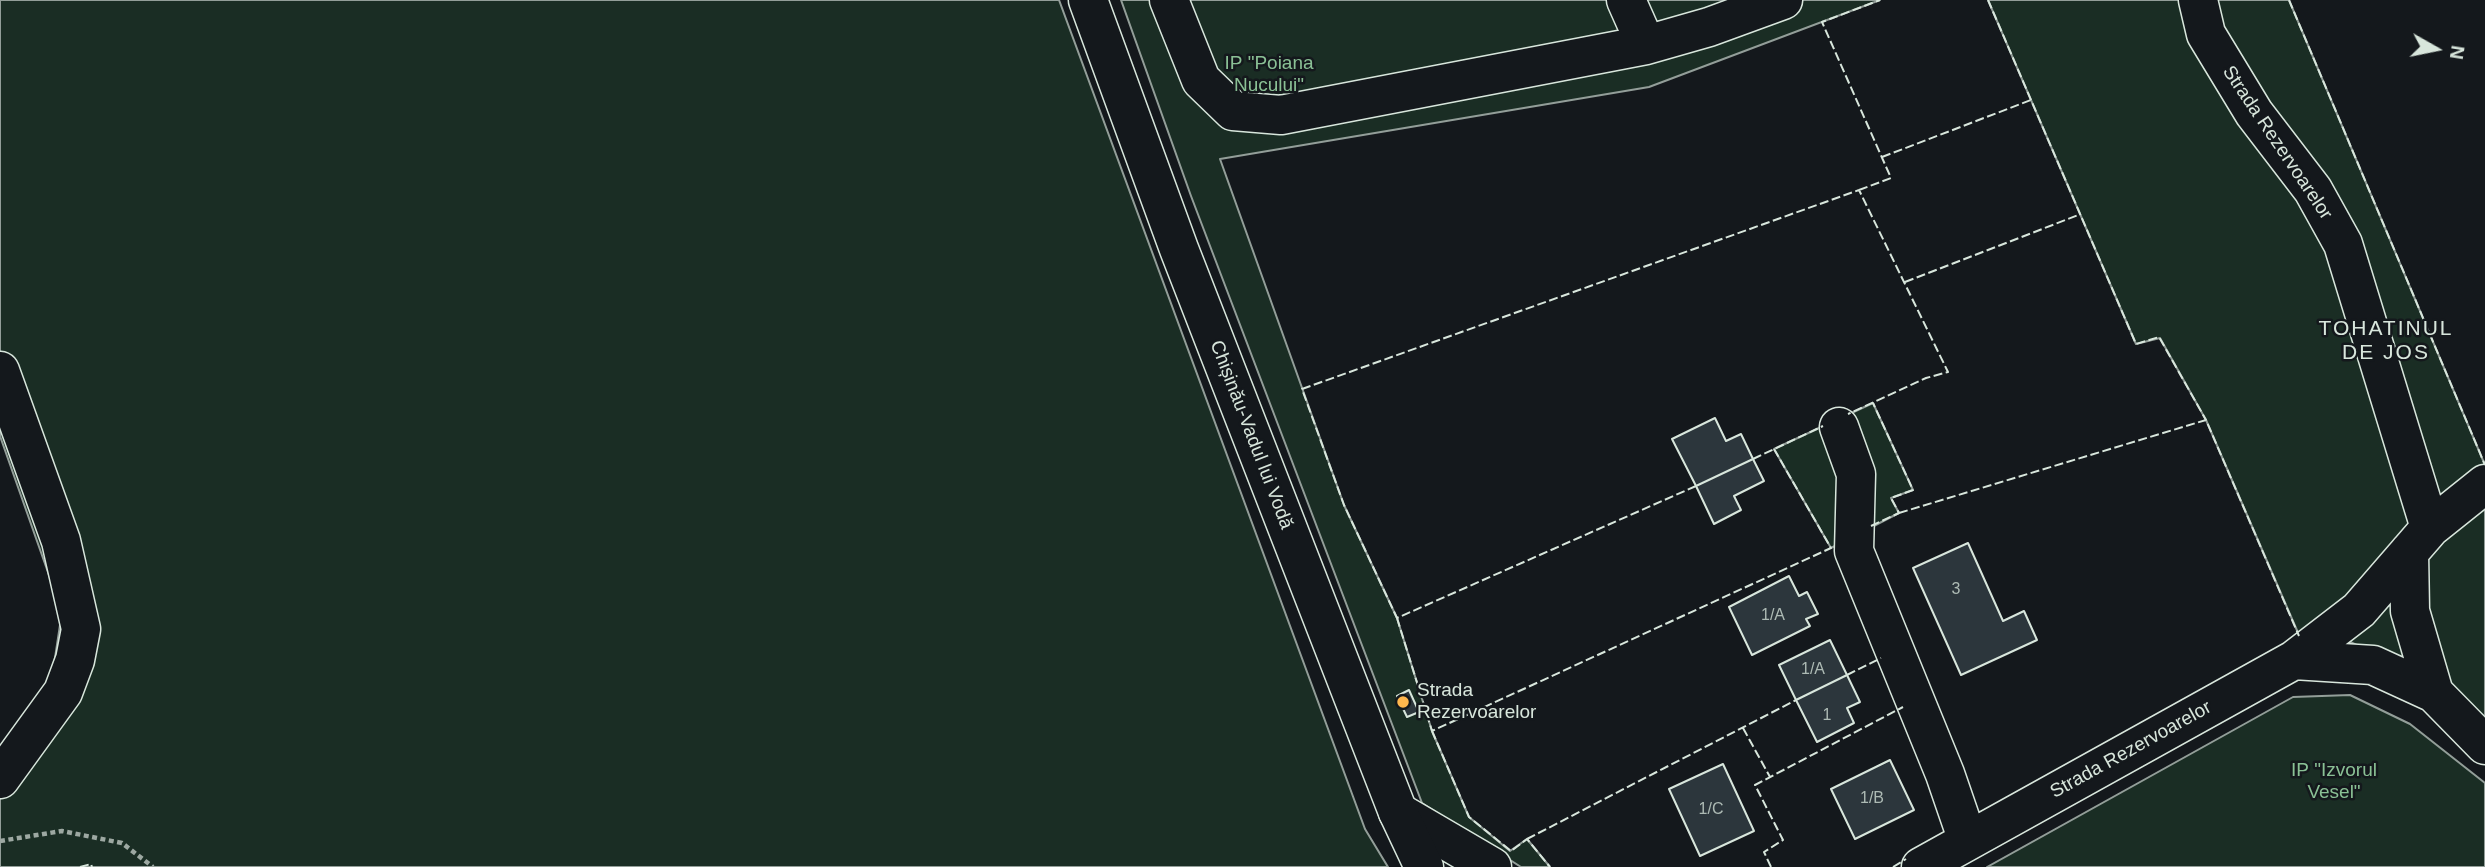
<!DOCTYPE html>
<html>
<head>
<meta charset="utf-8">
<style>
  body { margin:0 }
  #map { position:relative; width:2485px; height:867px; overflow:hidden; background:#14181c; font-family:Arial,sans-serif }
  canvas { display:block }
  .north { position:absolute; left:2401px; top:14px; width:70px; height:70px; -webkit-text-stroke:5px #14181c; paint-order:stroke; rotate:99deg; font-size:19px; font-weight:700; line-height:28px; text-align:center; color:#d8e6dc }
  .north::after { content:''; display:block; margin:auto; width:24px; height:32px; background:#d8e6dc; clip-path:polygon(50% 0,100% 100%,50% 72%,0 100%) }
</style>
</head>
<body>
<div id="map">
<canvas width="2485" height="867"></canvas>
<div class="north">N</div>
</div>
<script>
const c = document.querySelector('canvas').getContext('2d');
c.lineJoin = 'round';
function fillPath(path, color) { c.fillStyle = color; c.fill(path, 'evenodd'); }
function stroke(path, color, width, dash) { c.strokeStyle = color; c.lineWidth = width; c.lineCap = dash ? 'butt' : 'round'; c.setLineDash(dash || []); c.stroke(path); }
function label(font, color, halo, rows, align = 'center') {
  c.font = font + ' Arial,sans-serif'; c.lineWidth = 5; c.setLineDash([]); c.textBaseline = 'middle'; c.strokeStyle = halo; c.fillStyle = color; for (const [text, x, y, turn = 0] of rows) {
    c.save(); c.translate(x, y); c.rotate((+turn || 0) * Math.PI / 180); c.textAlign = isNaN(turn) ? turn : align; if (halo) c.strokeText(text, 0, 0); c.fillText(text, 0, 0); c.restore();
  }
}
const green = new Path2D(`
  M0 0H1059L1365 829 1388 867H0V796L51 684 62 612 0 436Z
  M1121 0H1880L1649 87 1220 159 1344 505 1397 618 1432 731 1469 817 1510 851 1527 839 1550 867H1521L1422 803 1191 196Z
  M1988 0H2289L2485 465 2403 533 2364 592 2302 642 2206 420 2160 338 2136 344Z
  M1873 403 1913 490 1891 498 1899 513 1831 548 1774 449Z
  M2485 500V724L2443 681 2420 568 2456 523Z
  M2392 594 2412 671 2346 640Z
  M2350 695 2410 724 2485 783V867H1987L2293 697Z`);
fillPath(green, '#1a2d24');
stroke(green, '#939e99', 2);
const building = new Path2D(`
  M1715 418 1726 441 1741 434 1753 459 1696 486 1672 439Z
  M1753 459 1764 481 1734 496 1741 510 1714 524 1696 486Z
  M1968 543 2003 621 2024 611 2037 640 1961 675 1913 568Z
  M1789 576 1799 596 1807 592 1818 614 1806 619 1810 626 1752 655 1729 607Z
  M1830 640 1847 675 1796 700 1779 665Z
  M1847 675 1860 702 1847 708 1854 723 1817 742 1796 700Z
  M1409 690 1419 712 1407 717 1397 696Z
  M1890 760 1914 810 1855 839 1831 789Z
  M1723 764 1754 831 1700 856 1669 789Z`);
fillPath(building, '#2c363c');
stroke(building, '#d8e6dc', 2);
const minor = new Path2D(`
  M1169 0 1201 80 1233 111 1281 115 1646 45 1709 27 1783 0
  M1626 0 1646 45
  M2198 0 2206 34 2254 113 2313 190 2343 244 2430 528
  M0 371 61 541 81 629 75 660 63 692 0 779
  M1839 427 1856 474 1854 551 1945 774 1968 841
  M2409 552 2410 611 2434 693
  M2294 660 2373 665 2434 693 2485 745
  M1398 812 1492 867
  M1921 867 2294 660 2359 610 2430 528 2485 484`);
const major = new Path2D(`
  M1088 0 1179 249 1398 812 1424 867`);
stroke(minor, '#d8e6dc', 41);
stroke(major, '#d8e6dc', 41);
stroke(new Path2D(`
  M0 841 62 831 122 843 153 867`), '#9da8a2', 4.5, [5, 3.5]);
stroke(minor, '#14181c', 38);
stroke(major, '#14181c', 38);
stroke(new Path2D(`
  M1988 0 2136 344 2159 337 2206 420
  M2289 0 2485 465
  M1882 157 2031 100
  M1859 190 1891 178 1822 22 1880 0
  M1905 282 2081 214
  M1753 459 1823 426
  M1696 486 1397 618 1344 505 1302 389 1859 190 1948 372 1926 378 1848 414
  M1899 513 2206 420 2299 636
  M1871 526 1899 513 1891 498 1913 490 1873 403
  M1397 618 1432 731 1831 548 1774 449
  M1847 675 1881 658
  M1743 728 1770 777
  M1432 731 1469 817 1511 851 1527 839 1550 867
  M1527 839 1796 700
  M80 867 91 864 92 867
  M1771 867 1764 852 1783 840 1755 785 1903 707
  M1893 867 1906 859`), '#d8e6dc', 2, [9, 3.5]);
for (const [x, y, r, color] of [
  [1403,702,7,"#ffb74d"]
]) { const dot = new Path2D(); dot.arc(x, y, r, 0, 2 * Math.PI); c.fillStyle = color; c.fill(dot); stroke(dot, '#14181c', 2.5); }
label('16px', '#adbab4', null, [
  ["3",1956,590],
  ["1/A",1773,616],
  ["1/A",1813,670],
  ["1",1827,716],
  ["1/B",1872,799],
  ["1/C",1711,810]
]);
label('19px', '#8ac095', '#14181c', [
  ["IP \"Poiana",1269,64],
  ["Nucului\"",1269,86],
  ["IP \"Izvorul",2334,771],
  ["Vesel\"",2334,793]
]);
label('19px', '#d8e6dc', '#14181c', [
  ["Strada Rezervoarelor",2277,143,56],
  ["Chișinău-Vadul lui Vodă",1251,435,69],
  ["Strada Rezervoarelor",2131,750,-29]
]);
label('19px', '#d8e6dc', '#14181c', [
  ["Strada",1417,691],
  ["Rezervoarelor",1417,713]
], 'left');
c.letterSpacing = '2px';
label('21px', '#d8e6dc', '#14181c', [
  ["TOHATINUL",2386,329],
  ["DE JOS",2386,353]
]);
c.letterSpacing = '0px';
</script>
</body>
</html>
